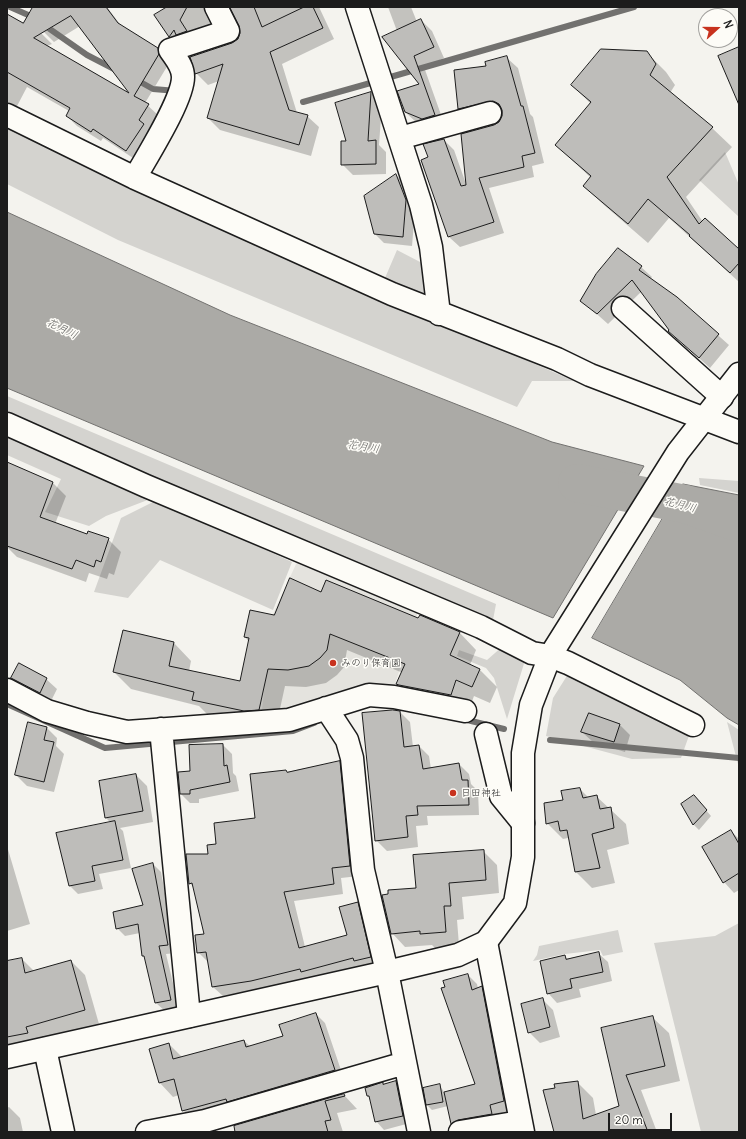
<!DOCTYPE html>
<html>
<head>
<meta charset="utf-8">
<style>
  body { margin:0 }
  #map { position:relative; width:746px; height:1139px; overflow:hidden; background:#f4f3ee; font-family:Delius,sans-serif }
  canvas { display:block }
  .frame { position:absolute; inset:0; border:8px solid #1c1c1c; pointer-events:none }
  .north { position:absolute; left:698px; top:8px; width:40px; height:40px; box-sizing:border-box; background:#fdfcf7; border:1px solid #a3a29f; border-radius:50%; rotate:69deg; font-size:11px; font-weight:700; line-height:16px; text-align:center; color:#1c1c1c }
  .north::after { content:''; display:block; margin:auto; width:14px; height:18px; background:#c8321e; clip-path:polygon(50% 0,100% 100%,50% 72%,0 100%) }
  .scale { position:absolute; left:608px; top:1113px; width:64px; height:18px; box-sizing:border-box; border:2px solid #1c1c1c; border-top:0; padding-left:5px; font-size:12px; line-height:14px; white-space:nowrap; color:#1c1c1c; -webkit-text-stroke:3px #fdfcf7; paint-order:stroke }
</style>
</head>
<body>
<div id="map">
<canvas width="746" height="1139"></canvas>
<div class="frame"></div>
<div class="north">N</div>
<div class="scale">20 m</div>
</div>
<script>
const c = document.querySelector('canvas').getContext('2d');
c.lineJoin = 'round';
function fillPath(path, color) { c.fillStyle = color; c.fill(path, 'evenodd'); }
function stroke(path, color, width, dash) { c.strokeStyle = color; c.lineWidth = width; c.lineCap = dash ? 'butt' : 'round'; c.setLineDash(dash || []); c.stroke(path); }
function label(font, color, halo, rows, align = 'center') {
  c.font = font + ' Delius,"Klee One",sans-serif'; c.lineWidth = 3; c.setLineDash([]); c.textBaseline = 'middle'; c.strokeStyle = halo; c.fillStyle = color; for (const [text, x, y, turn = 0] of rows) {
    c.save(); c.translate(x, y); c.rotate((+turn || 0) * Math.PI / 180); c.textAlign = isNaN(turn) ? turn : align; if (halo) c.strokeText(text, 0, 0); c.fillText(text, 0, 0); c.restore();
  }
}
fillPath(new Path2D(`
  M297 562 420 605 393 691 261 718 273 614Z`), '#e4e3de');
fillPath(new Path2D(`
  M7 121 331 275 574 381H532L517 407 118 240 7 184Z
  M725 152 739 185V217L699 180Z
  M397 250 422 263 437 310 382 285Z
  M7 396 496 604 493 620 7 419Z
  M7 435 158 496 106 516 89 526 45 512 61 479 7 455Z
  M699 478 739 481V493L700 485Z
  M157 500 292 562 273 610 160 560 128 598 94 592 121 518Z
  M503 646 526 657 507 719 494 678 486 668 457 656 459 650 487 660Z
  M570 671 691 730 681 758 632 759 546 736 553 698Z
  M727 722 739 730V768Z
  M739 923V1132H701L654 943 715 936Z
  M618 930 623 952 603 956 600 950 565 954 533 961 537 955 539 946Z`), '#d4d3cf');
const water = new Path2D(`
  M7 212 230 315 552 442 644 466 553 618 7 388Z
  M683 484 739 495V725L727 718 680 680 592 638Z`);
fillPath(water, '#abaaa6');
stroke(water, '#72716f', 1);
fillPath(new Path2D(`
  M34 7H107L122 27 157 49 168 60V65L145 103 158 115 149 130 154 135 136 160 103 138 101 141 77 126 67 116 69 111 27 87 16 108 7 103V15L42 34 52 44 47 46 133 96 80 26 54 42 44 32 32 10Z
  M169 7H223L216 23 181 48 170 37 156 16Z
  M232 7H319L334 39 282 64 297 113 307 116 319 127 311 156 220 130 208 118 219 81 208 85 196 73 239 39 241 34 240 25Z
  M388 7H411L417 22 421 20 432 31 444 58 424 67 445 126 416 122 405 112 421 84 397 31Z
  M646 52 666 72 675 85 670 93 712 128 732 147 686 197 703 222 739 251V282L669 218 648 243 604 205 584 186 591 178 556 145 591 104 572 85Z
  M507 58 518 68 530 114 533 117 544 163 532 166 534 177 489 188 504 233 460 247 449 237 422 160 429 158 444 140 454 150 466 184 494 126 500 122 503 116V111L469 119 459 108 488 67Z
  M371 93 382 104 379 145 386 152V174L353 175 342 164 347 142 336 104Z
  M396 175 407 185 415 210 412 246 384 243 375 234Z
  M641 267 652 277 650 279 676 298 729 345 710 368 669 331 671 330 642 291 608 324 581 300Z
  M7 463 52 482 66 496 55 524 88 536 108 539 121 552 114 575 109 573 107 579 89 573 86 582 17 557 7 547Z
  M322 593 459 632 476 650 470 665 480 670 497 687 490 703 474 696 468 712 415 701 398 684 403 673 347 650 344 667 337 675 326 683 306 687 285 686 276 727 210 717 199 706 131 689 114 672 123 631 174 643 191 661 189 671 241 683 249 642 245 637 275 616Z
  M12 678 46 679 57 689 50 703 23 689Z
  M400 712 410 722 413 747 419 746 429 756 431 769 459 764 469 774 471 784 478 791 479 815 427 816 428 825 416 826 418 847 387 851 376 840Z
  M620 725 630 735 625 752 593 742 582 732Z
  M47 728 57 738 56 746 64 754 54 792 27 786 16 775Z
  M223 745 232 754 233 773 236 776 239 791 199 799V803H190L181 794 191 772Z
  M339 763 349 772 359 876 341 878 343 894 294 901 305 947 348 935 357 903 367 913 380 966 223 996 213 987 208 962 198 952 205 935 194 888 190 883 217 845 257 819 286 771 288 773Z
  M136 775 147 786 153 822 120 828 123 831 131 868 99 874 103 889 78 894 70 886 58 833 111 823 106 818Z
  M580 789 589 798 596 796 626 824 629 844 607 850 615 883 592 888 576 872 570 841 568 838 563 839 547 823 564 801Z
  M698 801 711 816 699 830 694 825 683 805Z
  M731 831 739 839V890L734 893 724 882Z
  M7 846 30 924 7 931Z
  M483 851 497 865 499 893 462 897 464 919 457 920 459 945 435 948 432 945 405 947 392 933Z
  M153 864 161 872 176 953 166 954 179 1008 165 1011 156 1003 146 958 143 955 140 933 125 936 117 928 145 906Z
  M598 953 608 962 612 981 579 989 581 997 557 1003 548 993 565 956 568 960Z
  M22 959 34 971 71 961 85 975 99 1024 40 1041 7 1054V962Z
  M468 975 477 984 478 989 482 987 491 997 513 1110 499 1114 500 1123 461 1132 452 1123 448 1106 432 1110 427 1105 439 1085 445 1093 477 1085Z
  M542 999 553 1010 560 1037 540 1043 529 1032Z
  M316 1014 325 1023 344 1079 289 1095 280 1086 284 1037Z
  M653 1018 669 1033 680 1081 641 1090 657 1132H556V1089L577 1082 593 1098 596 1115 620 1106 602 1029Z
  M244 1041 266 1060 270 1107 197 1124 183 1110 179 1095 173 1097 160 1083 169 1044 182 1057Z
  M396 1082 404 1090 410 1123 384 1130 376 1121 371 1099 368 1096 384 1085Z
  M344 1095 357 1109 337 1113 343 1132H297L286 1112Z
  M9 1107 20 1118 23 1132H7V1108Z`), '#0003');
stroke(new Path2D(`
  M10 7 35 18
  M44 25 87 55 116 70
  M387 78 634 7
  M135 79 153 89 177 91
  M303 102 374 82
  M7 704 105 748 293 731 314 723
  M463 719 504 729
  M550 740 739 758`), '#72716f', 6);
stroke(new Path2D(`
  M577 483 685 504 739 523`), '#abaaa6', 38);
const building = new Path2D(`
  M33 7H106L118 23 158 48 159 54 134 96 149 104 139 120 144 124 126 151 93 129 91 132 66 116 70 108 7 72V14L23 23ZM71 16 129 93 34 38Z
  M167 7H187L180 20 187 31 176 35 174 30 169 37 154 15Z
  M230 7H254L262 27 304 7H313L323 28 270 52 289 110 308 115 299 145 207 118 223 64 195 74 190 57 232 43 238 39 240 33 239 26Z
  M421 19 434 47 414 56 435 115 422 119 405 112 397 91 419 84 382 37Z
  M739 47V105L718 56Z
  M601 49 647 51 656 64 650 75 713 127 667 177 699 224 705 218 739 249V263L730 273 689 236 690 235 648 199 628 224 583 186 591 176 555 145 591 102 571 85Z
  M507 56 521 106H523L535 153 522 156 524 167 479 178 494 222 448 237 421 160 428 157 423 144 444 139 461 186 466 185 461 134 494 125 499 122 502 116V110L499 104 493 101 458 109 454 70 486 66 485 62Z
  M371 92 368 141 376 140V164L341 165V141H346L335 103Z
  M396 174 406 200 403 237 374 234 364 196Z
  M618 248 642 266 639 270 677 297 719 334 699 358 668 331 669 330 632 280 597 314 580 301 596 274Z
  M7 462 53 482 40 517 87 534 88 531 109 538 101 562 96 560 94 567 76 560 72 569 7 546Z
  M290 578 321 592 326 580 418 618 420 615 460 632 450 655 480 669 472 687 456 680 451 695 399 685 396 684 405 664 330 634 327 650 320 658 309 666 288 670 268 669 259 710 244 711 192 700 194 692 113 672 123 630 174 642 169 666 240 681 249 638 244 637 250 610 274 615Z
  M19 663 47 678 40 693 11 678Z
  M393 710 400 711 404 747 419 745 423 769 459 763 462 780H468L469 805 417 806 418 815 406 816 408 837 375 841 362 713Z
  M589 713 620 724 614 742 581 732Z
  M28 722 47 727 44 740 54 742 44 782 15 775Z
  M223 744 224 766 227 765 230 782 190 790V794H180L178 772 190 771 189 745Z
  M340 761 350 866 332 868 334 884 284 892 299 948 347 935 339 907 358 902 371 957 354 961 353 958 301 972 300 969 251 981 212 987 206 952 197 953 195 935 204 934 192 883 189 884 186 854H208L207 845 216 844 214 823 255 818 250 774 286 770 287 772Z
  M136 774 143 811 105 818 99 781Z
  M580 788 583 798 597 795 600 809 611 807 614 828 592 834 600 868 575 872 567 830 560 831 558 821 546 824 544 803 563 800 561 791Z
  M694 795 707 810 693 825 681 804Z
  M115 821 123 860 92 866 95 881 69 886 56 833Z
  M731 830 739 844V873L723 883 702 847Z
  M484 850 486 880 449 883 451 906H444L446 932 420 934V931L391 934 382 895 388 894V890L416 888 413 855Z
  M153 863 168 945 159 946 171 1000 155 1003 144 956H142L138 924 116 929 113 912 143 905 132 869Z
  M599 952 603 972 570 979 572 988 547 994 540 961 565 955 566 959Z
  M22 958 25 973 71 960 85 1010 26 1027 28 1033 7 1037V961Z
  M468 974 472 990 482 986 504 1101 490 1105 492 1114 458 1120 451 1124 444 1092 475 1084 441 988 445 987 443 981Z
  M543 998 550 1027 528 1033 521 1004Z
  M316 1013 335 1070 227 1102 226 1099 182 1111 174 1079 159 1083 149 1049 169 1043 173 1059 244 1040 246 1047 283 1036 279 1025Z
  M653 1016 665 1066 626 1075 648 1132H554L543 1090 555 1088 554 1084 578 1081 583 1119 619 1106 601 1028Z
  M396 1081 403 1116 375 1122 369 1096H367L365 1088 383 1082V1084Z
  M440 1084 443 1102 426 1105 423 1088Z
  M344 1094 345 1096 325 1101 331 1120 325 1121 328 1132H235L234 1126Z`);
fillPath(building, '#bebdba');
stroke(building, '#1c1c1c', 1);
const minor = new Path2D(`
  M357 7 421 205 431 247 439 314
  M7 115 135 178 392 294 557 359 590 375 739 432
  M400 138 490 113
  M135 178C147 156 183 100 183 77 183 66 176 59 170 50L228 31 216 7
  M623 308 722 397
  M7 424 146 486 481 627 532 653 550 656 568 663 693 725
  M7 690 47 711 87 723 127 732 289 720 369 695 394 697 465 711
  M326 708 347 740 352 758 363 870 387 972 419 1132
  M161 729 189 1016
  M486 734 501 796 523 823
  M486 942 523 1132
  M45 1049 63 1132
  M147 1132 205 1121 405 1063
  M460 1132 520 1122`);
const tertiary = new Path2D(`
  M7 1057 387 972 458 955 486 942 515 903 523 857V753L531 705 550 656 678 452 739 374`);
stroke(minor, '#1c1c1c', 25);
stroke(tertiary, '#1c1c1c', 25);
stroke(minor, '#fdfcf7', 22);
stroke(tertiary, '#fdfcf7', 22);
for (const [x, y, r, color] of [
  [333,663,4,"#c8321e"],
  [453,793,4,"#c8321e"]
]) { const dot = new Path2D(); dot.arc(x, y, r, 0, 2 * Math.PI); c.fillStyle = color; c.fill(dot); stroke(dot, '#fdfcf7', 1.5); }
label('10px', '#1c1c1c', '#fdfcf7', [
  ["みのり保育園",341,663],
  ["日田神社",461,793]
], 'left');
label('italic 11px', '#5c5c5a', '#fdfcf7', [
  ["花月川",62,329,26],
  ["花月川",363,447,9],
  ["花月川",680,505,14]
]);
</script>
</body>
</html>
